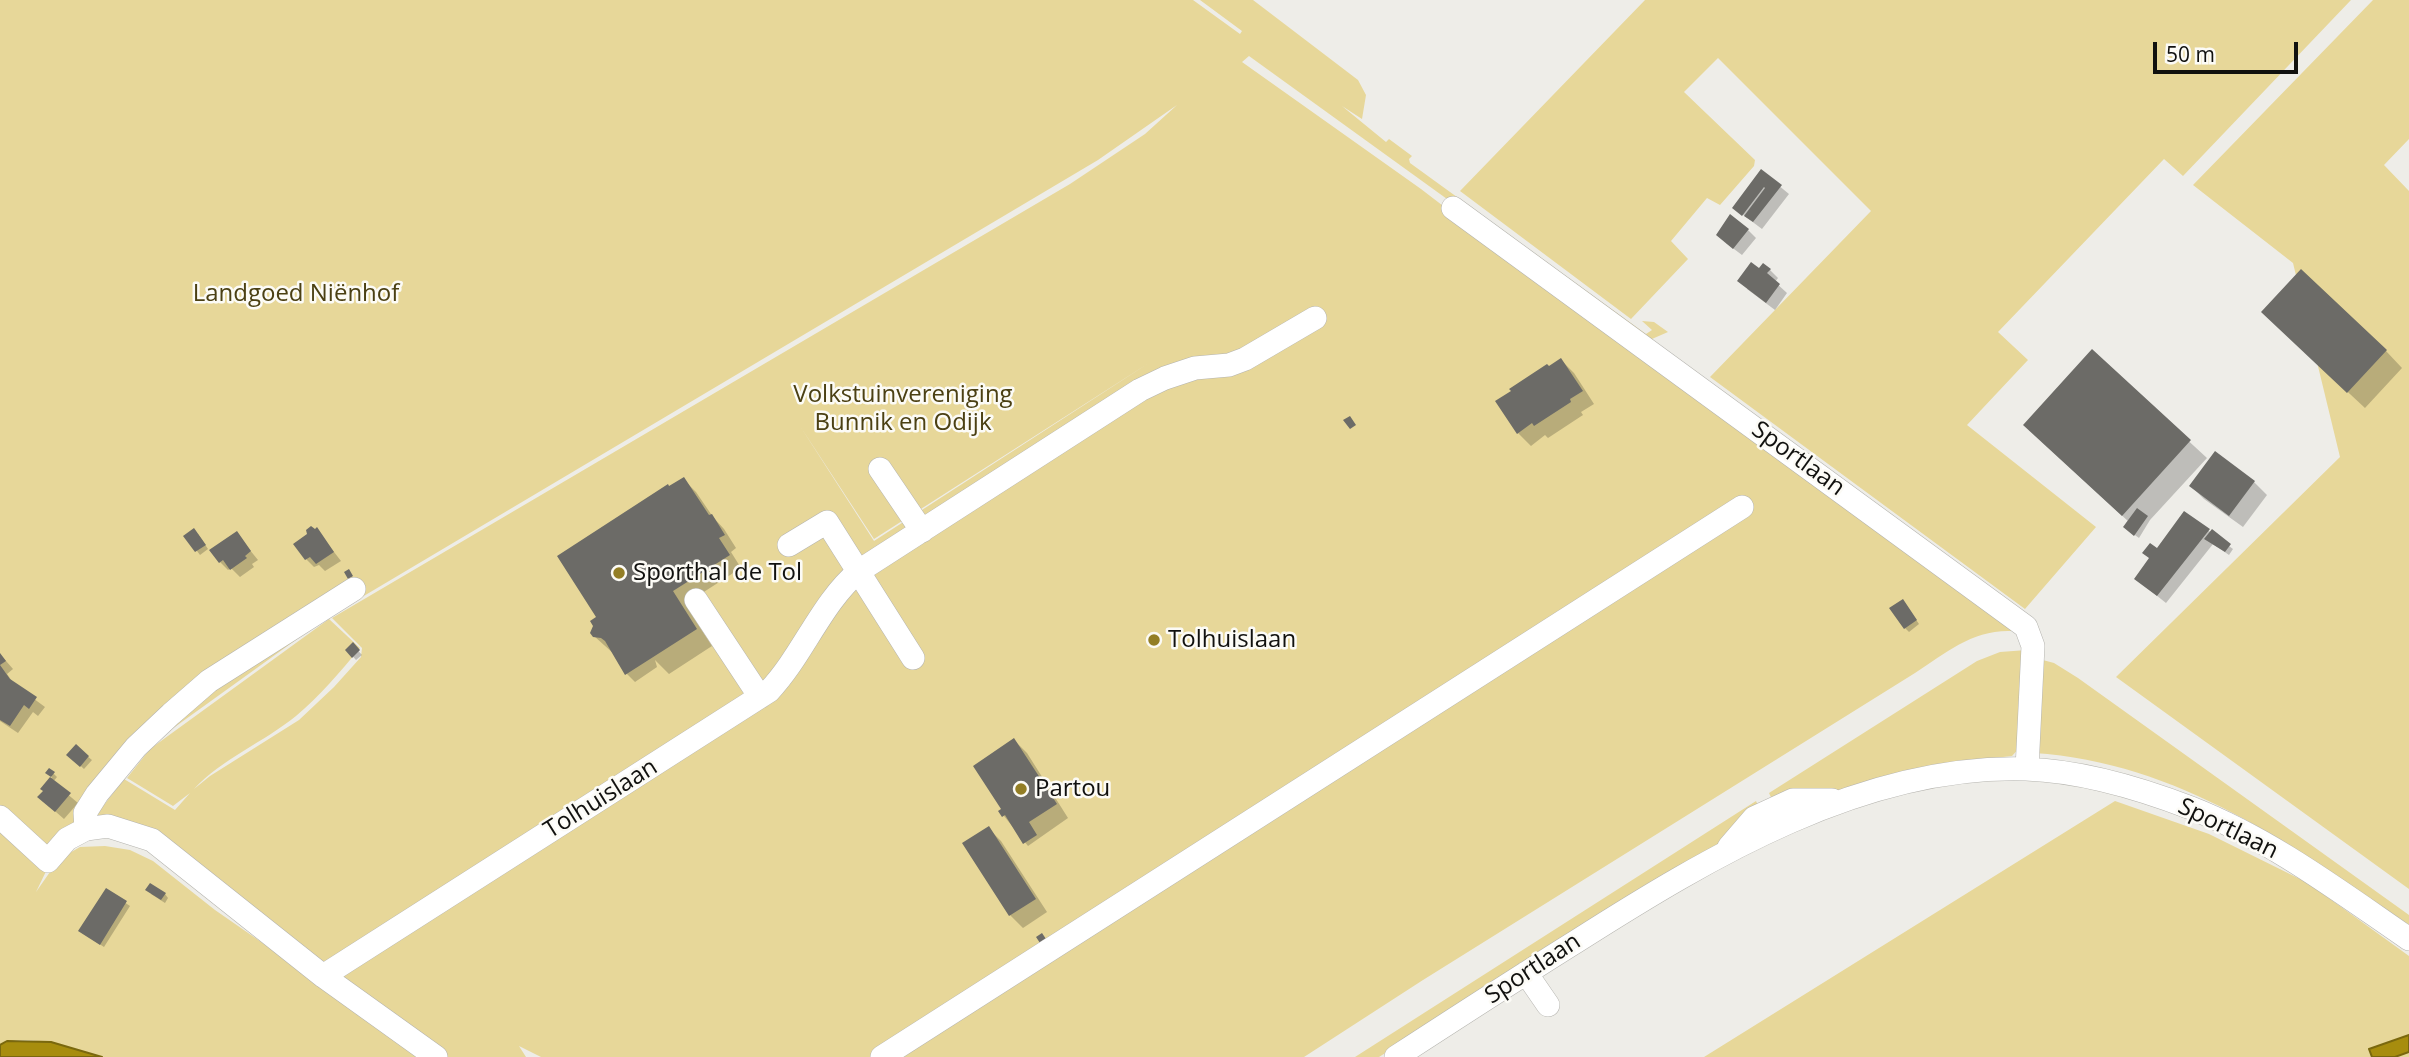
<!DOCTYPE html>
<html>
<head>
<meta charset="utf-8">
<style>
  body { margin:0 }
  #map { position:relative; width:2409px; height:1057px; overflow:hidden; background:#eeede8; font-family:"Open Sans",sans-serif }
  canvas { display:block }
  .scale { position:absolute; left:2153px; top:42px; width:145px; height:32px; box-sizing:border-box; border:4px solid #11110f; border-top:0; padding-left:9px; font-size:21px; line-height:24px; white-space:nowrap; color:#11110f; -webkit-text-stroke:5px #fcfbf6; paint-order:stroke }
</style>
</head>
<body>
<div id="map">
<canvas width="2409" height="1057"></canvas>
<div class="scale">50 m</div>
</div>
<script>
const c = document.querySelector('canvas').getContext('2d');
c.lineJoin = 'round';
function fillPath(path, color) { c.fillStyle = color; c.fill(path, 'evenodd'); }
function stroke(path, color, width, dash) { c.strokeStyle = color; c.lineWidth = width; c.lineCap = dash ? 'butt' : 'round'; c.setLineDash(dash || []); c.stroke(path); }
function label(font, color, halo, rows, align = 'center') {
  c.font = font + ' "Open Sans",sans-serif'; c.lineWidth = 5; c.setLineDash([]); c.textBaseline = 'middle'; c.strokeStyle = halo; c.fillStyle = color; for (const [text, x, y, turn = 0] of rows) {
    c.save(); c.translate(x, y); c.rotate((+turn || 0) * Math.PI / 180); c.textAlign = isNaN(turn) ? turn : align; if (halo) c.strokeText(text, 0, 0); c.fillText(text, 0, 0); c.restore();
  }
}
fillPath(new Path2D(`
  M0 0H1193L1240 34 1242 31 1200 0H1253L1358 80 1366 95 1362 119 1342 106 1386 142 1389 139 1412 156 1409 159 1410 163 1646 334 1652 330 1642 321 1654 322 1668 332 1645 342 1249 56 1242 62 1421 189 1515 261 2013 631C1973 629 1947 652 1915 673L1423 980 1304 1057H541L519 1046 526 1057H447L342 984 329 962 321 963 159 836C137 822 125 817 98 818L97 814 124 779 175 810 190 793 173 806 127 778 150 749 329 619 360 648C340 672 320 696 296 716 264 742 222 759 194 789L210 776 299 720 334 687 361 657 362 648 332 618 1070 184 1145 134 1177 105 1098 160 325 619 147 747 52 859 36 892 59 859 80 847 105 846 130 850 153 861 215 910 427 1057H102C77 1050 23 1031 0 1045ZM1152 361 874 541 800 426 874 539Z
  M1645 0H2351L2183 176 2164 159 1998 332 2028 360 1967 425 2096 527 2025 609 1710 377 1871 211 1718 58 1684 92 1755 160 1754 166 1720 205 1707 198 1671 241 1688 259 1631 319 1460 191Z
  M2373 0H2409V139L2384 165 2409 191V889L2116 677 2340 457 2293 263 2193 185Z
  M2027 650 2023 744 2012 756 1941 764 1886 776 1836 791 1774 804 1769 793 1977 661 2000 652Z
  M2039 659 2054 663 2078 678 2409 915V925C2295 846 2177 762 2034 753Z
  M1756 801 1760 810 1722 843 1657 880 1379 1057H1355Z
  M2115 801 2209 834 2308 883 2409 956V1057H1704Z`), '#e7d799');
const water = new Path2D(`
  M2409 1035V1052L2395 1057H2372L2369 1049Z
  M7 1041 51 1042 102 1057H0V1045Z`);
fillPath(water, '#a78d0e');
stroke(water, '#7a680e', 2);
fillPath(new Path2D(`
  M1761 171 1789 194 1762 229 1734 208Z
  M1748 230 1756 238 1742 255 1726 243Z
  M1760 270H1770L1778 278 1775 282 1787 293 1775 310 1747 289Z
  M2280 329 2386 351 2402 368 2365 408Z
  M2092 352 2207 458 2150 520 2139 538 2128 530 2129 522 2042 442Z
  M1561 360 1574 373 1594 404 1581 412 1583 415 1548 438 1545 435 1531 446 1518 433 1549 368Z
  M683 479 696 492 713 517 724 529 736 548 731 552 741 568 696 597 698 601 688 609 712 646 669 674 655 660 657 667 635 682 627 674 614 654 594 636 599 617 669 488Z
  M2254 482 2267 495 2243 527 2204 499 2191 486Z
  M2185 513 2233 549 2229 555 2213 544 2166 603 2136 579Z
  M317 530 341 561 325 571 319 565 314 567 306 559Z
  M236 533 258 560 252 564 254 567 240 577 231 568 228 570 220 562Z
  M198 534 208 549 200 555 186 536Z
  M1906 605 1919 624 1909 632 1905 628Z
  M353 645 362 655 356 660 347 650Z
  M0 654 13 669 7 674 14 684 45 707 38 716 33 712 18 733 0 721Z
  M1014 740 1027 753 1068 818 1028 846 1004 816Z
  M76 747 92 760 84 769 69 755Z
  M50 770 57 777 53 782 78 803 64 819 48 805 43 788 52 777 48 773Z
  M988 828 1001 841 1047 912 1023 928 1010 915Z
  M106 890 130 906 104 947 84 934Z
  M151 894H165L168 898 165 903Z`), '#0003');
fillPath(new Path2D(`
  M1761 169 1782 185 1753 222 1744 216 1765 188 1764 187 1742 216 1732 208Z
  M1730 214 1749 229 1733 249 1716 235Z
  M1751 262 1759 268 1763 263 1771 269 1767 273 1780 284 1766 303 1737 281Z
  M2301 269 2387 350 2347 393 2261 312Z
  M2092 349 2191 440 2122 516 2023 425Z
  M1561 358 1583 391 1570 399 1571 402 1534 426 1532 423 1517 434 1495 401 1511 391 1509 389 1547 364 1549 366Z
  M1350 416 1356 425 1350 429 1343 420Z
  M2215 451 2255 481 2229 516 2189 486Z
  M684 477 709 515 712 514 725 535 719 538 730 555 673 591 697 629 625 675 605 641 601 638 593 637 590 633 593 626 590 621 596 617 557 556 668 484 669 486Z
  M2137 508 2148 516 2134 536 2123 527Z
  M2184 511 2210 529 2157 596 2134 579 2149 558 2142 553 2150 543 2157 548Z
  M311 526 315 529 317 527 334 552 316 564 310 557 305 560 293 544 307 534 306 530Z
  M194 528 206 545 195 552 183 536Z
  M2212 529 2231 544 2225 552 2204 539Z
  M237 531 251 551 245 556 247 558 230 570 223 560 219 563 209 550Z
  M349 569 353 576 348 579 344 572Z
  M1903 599 1917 620 1904 629 1889 608Z
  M353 642 360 650 352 658 345 650Z
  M0 653 6 661 0 665 10 679 37 697 29 709 24 705 10 726 0 720Z
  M1014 738 1057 804 1029 822 1037 835 1023 844 1005 815 1002 817 998 811 1001 809 973 766Z
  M76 744 89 756 80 767 66 755Z
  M49 768 55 772 51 777 45 773Z
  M50 777 71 793 55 812 37 797 43 791 40 789Z
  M989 826 1036 899 1009 916 962 843Z
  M150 883 166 893 161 900 145 890Z
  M106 888 127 901 100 945 78 931Z
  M1042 933 1046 939 1040 943 1036 937Z`), '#6c6b67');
const minor = new Path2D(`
  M1453 208 2026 627 2033 646 2027 769
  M880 469 922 531
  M789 545 827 522 913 658
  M696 600 760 697
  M0 817 48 861 67 839 86 829 108 826 152 840 323 976 436 1057
  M86 829 85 813 97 794 136 747 171 714 209 681 354 589
  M1729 847 1754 818 1793 800H1832
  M1526 973 1548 1005
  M323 976 769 691C803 655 821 603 859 571L1140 390 1165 378 1195 368 1229 365 1245 359 1315 318
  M882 1057 1742 507
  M1396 1057C1456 1018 1516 979 1577 941 1709 857 1864 764 2026 769 2082 771 2139 788 2191 808 2270 839 2339 891 2409 939`);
stroke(minor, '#b5b4af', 24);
stroke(minor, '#fff', 23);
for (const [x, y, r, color] of [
  [619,573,7,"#937e25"],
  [1154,640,7,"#937e25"],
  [1021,789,7,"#937e25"]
]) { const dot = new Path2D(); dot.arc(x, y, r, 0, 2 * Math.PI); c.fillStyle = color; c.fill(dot); stroke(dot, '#fcfbf6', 2.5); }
label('24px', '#4b4013', '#fcfbf6', [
  ["Landgoed Niënhof",296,294],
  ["Volkstuinvereniging",903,395],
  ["Bunnik en Odijk",903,423]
]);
label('24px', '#11110f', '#fcfbf6', [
  ["Sportlaan",1798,459,36],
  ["Tolhuislaan",601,799,-32],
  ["Sportlaan",2228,829,26],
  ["Sportlaan",1533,969,-33]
]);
label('24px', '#11110f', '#fcfbf6', [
  ["Sporthal de Tol",633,573],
  ["Tolhuislaan",1168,640],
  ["Partou",1035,789]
], 'left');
</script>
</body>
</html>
